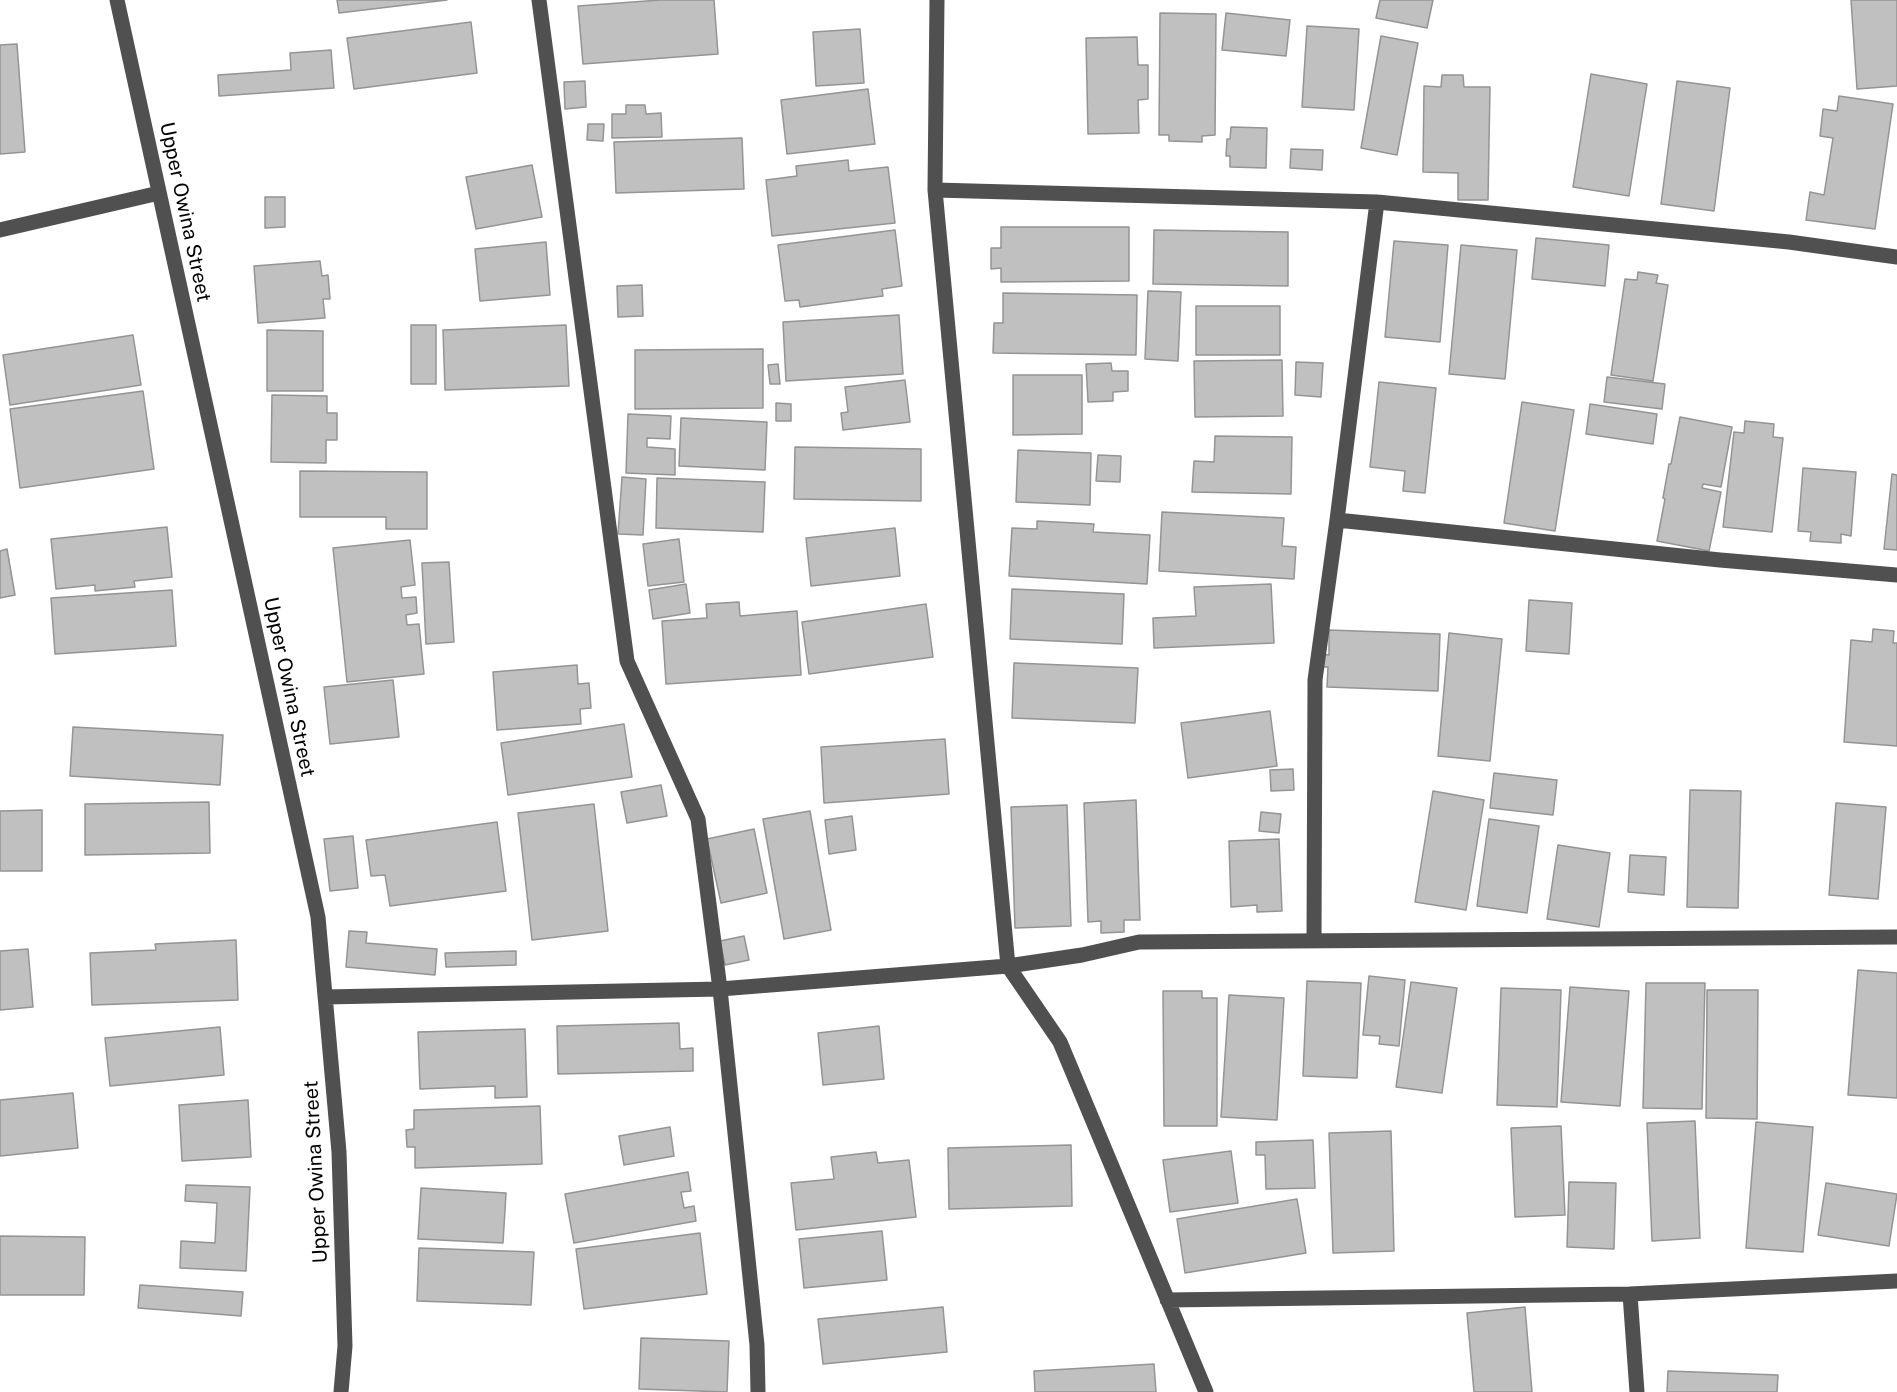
<!DOCTYPE html>
<html>
<head>
<meta charset="utf-8">
<style>
  body { margin:0 }
  canvas { display:block; background:#fff }
</style>
</head>
<body>
<canvas width="1897" height="1392"></canvas>
<script>
const c = document.querySelector('canvas').getContext('2d');
c.lineJoin = 'round';
function fillPath(path, color) { c.fillStyle = color; c.fill(path, 'evenodd'); }
function stroke(path, color, width, dash) { c.strokeStyle = color; c.lineWidth = width; c.lineCap = dash ? 'butt' : 'round'; c.setLineDash(dash || []); c.stroke(path); }
function label(font, color, halo, rows, align = 'center') {
  c.font = font + ' "Public Sans",sans-serif'; c.lineWidth = 6; c.setLineDash([]); c.textBaseline = 'middle'; c.strokeStyle = halo; c.fillStyle = color; for (const [text, x, y, turn = 0] of rows) {
    c.save(); c.translate(x, y); c.rotate((+turn || 0) * Math.PI / 180); c.textAlign = isNaN(turn) ? turn : align; if (halo) c.strokeText(text, 0, 0); c.fillText(text, 0, 0); c.restore();
  }
}
const building = new Path2D(`
  M337 0H447L339 13Z
  M660 0H714L718 54 583 64 578 6Z
  M1380 0H1433L1427 28 1376 18Z
  M1851 0H1897V86L1857 89Z
  M1160 13 1216 14 1215 135 1202 136V142L1169 141V135H1159Z
  M1226 13 1290 20 1286 56 1222 50Z
  M471 22 477 73 354 89 347 38Z
  M1307 26 1359 29 1354 110 1302 107Z
  M860 29 864 83 816 86 813 32Z
  M1381 36 1418 43 1397 155 1361 148Z
  M1137 37 1138 65H1148V99L1138 100 1139 133 1088 134 1086 38Z
  M17 44 25 152 0 154V45Z
  M331 50 334 88 219 96 218 75 291 70 290 53Z
  M1591 74 1647 84 1629 196 1573 187Z
  M1442 75H1463L1464 87H1490L1488 200H1458V173L1423 172 1424 86 1441 87Z
  M585 81 586 107 565 109 564 82Z
  M1677 81 1730 88 1714 211 1661 204Z
  M868 89 875 144 787 154 781 100Z
  M1839 96 1893 104 1875 229 1806 220 1810 192 1824 195 1833 138 1820 136 1823 109 1837 111Z
  M626 105H645L646 114 661 113 662 137 612 138V114H626Z
  M588 124H604L603 141 587 140Z
  M1231 127 1267 128 1266 168 1230 167V156H1226L1227 139H1230Z
  M742 138 744 189 616 193 614 142Z
  M1291 149 1323 150 1322 170 1290 168Z
  M848 160 849 171 888 167 895 223 772 236 766 180 797 176 796 166Z
  M532 165 542 217 476 229 466 177Z
  M265 197H285V227L265 228Z
  M1001 227H1129V281L1001 282V268L991 269V248H1001Z
  M895 230 902 286 882 289 883 296 800 307 799 300 785 301 778 245Z
  M1154 230 1288 232V286L1153 284Z
  M1536 238 1609 245 1605 286 1532 279Z
  M1394 241 1448 245 1440 342 1385 337Z
  M546 242 550 295 480 301 475 249Z
  M1461 245 1517 250 1505 379 1449 374Z
  M320 261 322 276 328 275 330 299H323L325 318 258 323 254 266Z
  M1638 272 1658 275 1656 283 1668 285 1653 381 1611 375 1625 279 1637 280Z
  M642 285 643 316 618 317 617 286Z
  M1148 291 1181 292 1178 361 1145 359Z
  M1003 293 1137 295 1136 355 993 353 994 323H1003Z
  M1196 306H1280V355H1196Z
  M899 315 903 374 786 381 783 322Z
  M411 325H436V384H411Z
  M566 325 569 386 445 390 443 330Z
  M267 330 323 331V391H267Z
  M133 335 141 385 10 405 3 355Z
  M763 349V408L635 409V350Z
  M1282 360 1283 416 1195 417 1194 361Z
  M1296 362 1323 363 1321 397 1295 395Z
  M1111 363 1112 371H1128V391L1113 392V401L1088 402 1086 364Z
  M778 364 780 384H770L768 365Z
  M1013 375H1082V434L1013 435Z
  M1607 377 1665 384 1662 409 1604 402Z
  M905 380 910 422 843 430 841 413 848 412 845 387Z
  M1379 382 1436 388 1425 493 1403 491 1405 471 1370 467Z
  M143 391 154 469 20 488 10 409Z
  M272 395 327 396V413H337V440H326V463L271 462Z
  M1522 402 1574 410 1555 531 1504 523Z
  M776 403 791 404V421H776Z
  M1590 404 1657 414 1653 444 1586 434Z
  M628 414 671 416 670 439 647 438V447L675 449V475L626 473Z
  M1680 417 1732 427 1721 487 1703 484 1702 488 1721 492 1709 551 1657 541 1665 499 1663 498 1669 464H1671Z
  M681 418 767 422 765 470 679 466Z
  M1745 421 1774 424 1773 437 1783 438 1772 532 1723 527 1734 432 1744 433Z
  M1215 436 1292 437 1291 494 1192 492 1194 461 1214 462Z
  M795 447 921 449V501L794 499Z
  M1018 450 1091 453 1090 505 1016 502Z
  M1098 455 1121 456 1120 482 1096 481Z
  M1803 468 1856 472 1851 536 1841 534V543L1810 541 1811 532 1798 531Z
  M300 471 427 472V529H386V517H300Z
  M1892 474 1897 475V550L1884 549Z
  M622 477 646 479 643 535 618 534Z
  M657 478 765 482 763 532 656 528Z
  M1162 512 1284 518 1282 546 1296 547 1294 579 1159 571Z
  M1037 521 1094 524 1093 532 1150 535 1147 584 1009 576 1012 528 1037 529Z
  M167 527 172 577 134 581 135 587 95 591V585L56 589 51 539Z
  M895 528 900 576 811 586 806 538Z
  M679 539 684 582 648 586 643 544Z
  M410 540 415 585 401 587 402 598 416 597 417 613 406 615 407 625 419 624 424 674 347 682 333 548Z
  M7 549 15 595 0 598V551Z
  M449 562 454 642 426 644 422 563Z
  M686 584 690 613 653 619 649 590Z
  M1271 584 1274 643 1154 648 1153 618 1196 616 1194 587Z
  M1012 589 1124 594 1122 644 1010 639Z
  M172 590 176 646 55 654 51 598Z
  M1529 600 1572 603 1569 654 1526 651Z
  M739 602 740 616 797 611 801 675 666 684 662 621 707 618 706 604Z
  M926 604 933 657 809 674 802 622Z
  M1873 629 1894 631 1893 643H1897V746L1844 742 1851 640 1872 642Z
  M1329 630 1440 634 1438 691 1327 687 1328 667H1321L1322 654 1329 655Z
  M1449 633 1502 639 1490 761 1438 756Z
  M1014 663 1138 668 1135 723 1012 718Z
  M577 665 578 684 589 683 591 708 580 709 581 724 497 730 493 672Z
  M393 680 399 737 330 744 324 687Z
  M1270 711 1277 766 1188 778 1181 723Z
  M624 724 632 777 508 795 501 743Z
  M73 727 223 735 220 785 70 776Z
  M945 739 949 794 824 803 821 747Z
  M1293 769 1294 790 1271 791 1270 770Z
  M1494 773 1557 780 1553 815 1490 808Z
  M661 785 667 816 627 823 621 792Z
  M1690 790 1741 791 1738 908 1687 907Z
  M1433 791 1484 800 1466 910 1415 902Z
  M1136 800 1140 920H1124V932L1101 933V921L1088 922 1084 803Z
  M209 802 210 853 85 855V804Z
  M1836 803 1886 807 1878 899 1829 895Z
  M594 804 608 931 532 940 518 813Z
  M1067 805 1071 926 1015 928 1011 807Z
  M42 810V871H0V811Z
  M810 811 831 930 784 939 763 819Z
  M1261 812 1281 814 1279 833 1259 831Z
  M852 816 856 850 829 854 825 820Z
  M1489 819 1539 826 1527 913 1477 906Z
  M497 822 506 891 390 906 385 875 371 876 366 840Z
  M754 829 767 893 721 903 707 839Z
  M353 836 358 888 330 891 324 839Z
  M1279 839 1282 911 1257 912V905L1231 907 1229 841Z
  M1558 845 1610 853 1599 927 1547 919Z
  M1630 855 1666 857 1664 895 1628 892Z
  M349 931 367 932 366 943 437 949 435 975 346 967Z
  M744 936 749 960 725 965 720 941Z
  M236 940 238 1000 92 1005 90 953 156 950 155 944Z
  M28 949 33 1007 0 1010V951Z
  M516 951V965L446 967 445 953Z
  M1858 970 1897 973V1098L1848 1095Z
  M1369 976 1405 980 1399 1046 1379 1044 1380 1036 1363 1035Z
  M1307 981 1361 983 1357 1078 1303 1076Z
  M1411 982 1457 988 1442 1093 1396 1087Z
  M1646 983H1705L1702 1109 1643 1108Z
  M1570 987 1629 991 1620 1106 1561 1102Z
  M1501 988 1561 990 1557 1107 1497 1105Z
  M1707 990H1758L1757 1119 1706 1118Z
  M1163 991H1202V998H1217V1126H1164Z
  M1229 995 1284 998 1277 1120 1221 1117Z
  M679 1023 680 1049 693 1048V1071L558 1074 557 1026Z
  M879 1026 884 1079 823 1085 818 1033Z
  M220 1027 224 1075 110 1086 105 1038Z
  M525 1029 527 1097 495 1098V1086L420 1089 418 1032Z
  M73 1093 78 1148 0 1156V1100Z
  M248 1100 251 1157 182 1161 179 1105Z
  M540 1106 542 1164 415 1168V1147H407L406 1130 414 1129V1110Z
  M1695 1121 1700 1238 1652 1241 1647 1123Z
  M1756 1122 1813 1127 1803 1252 1746 1248Z
  M1561 1126 1565 1215 1515 1217 1511 1128Z
  M670 1127 674 1156 624 1165 619 1136Z
  M1391 1131 1394 1251 1333 1253 1329 1133Z
  M1313 1140 1315 1188 1266 1189 1265 1155H1256V1142Z
  M1071 1145 1072 1206 949 1209 948 1148Z
  M1231 1151 1238 1203 1170 1212 1163 1160Z
  M876 1152 878 1163 909 1160 916 1217 796 1230 791 1183 834 1179 831 1157Z
  M688 1172 691 1191 681 1192 684 1208 694 1206 696 1221 574 1243 565 1194Z
  M1569 1182 1616 1183 1614 1249 1567 1247Z
  M1826 1183 1897 1194 1889 1246 1818 1235Z
  M186 1185 250 1187 246 1271 180 1268 181 1241 215 1243 217 1203 185 1201Z
  M421 1188 506 1193 503 1243 418 1239Z
  M1297 1199 1306 1253 1185 1273 1177 1219Z
  M882 1231 887 1280 804 1288 799 1239Z
  M700 1233 707 1294 584 1309 576 1249Z
  M0 1236 85 1237 84 1295H0Z
  M419 1248 534 1252 531 1305 417 1301Z
  M140 1285 243 1292 241 1316 138 1308Z
  M943 1307 947 1352 823 1364 818 1319Z
  M1525 1307 1532 1392H1474L1467 1313Z
  M641 1338 729 1341 727 1392 639 1389Z
  M1154 1364 1156 1392H1035L1034 1371Z
  M1668 1371 1778 1375 1777 1392H1667Z`);
fillPath(building, '#c0c0c0');
stroke(building, '#949494', 1.5);
stroke(new Path2D(`
  M117 0 318 917 339 1152 345 1346 341 1392
  M539 0 627 661 698 819 720 989 757 1345 758 1392
  M937 0 935 190 1008 966 1060 1042 1206 1392
  M935 190 1377 202 1789 242 1897 257
  M0 230 159 193
  M1337 520 1720 560 1897 575
  M1314 940 1315 680 1337 520 1377 202
  M325 997 720 989 1008 966 1082 955 1139 942 1897 937
  M1630 1294 1637 1392
  M1167 1300 1630 1294 1897 1281`), '#505050', 15);
label('20px', '#000', '#fff', [
  ["Upper Owina Street",185,212,78],
  ["Upper Owina Street",289,687,78],
  ["Upper Owina Street",316,1172,-93]
]);
</script>
</body>
</html>
